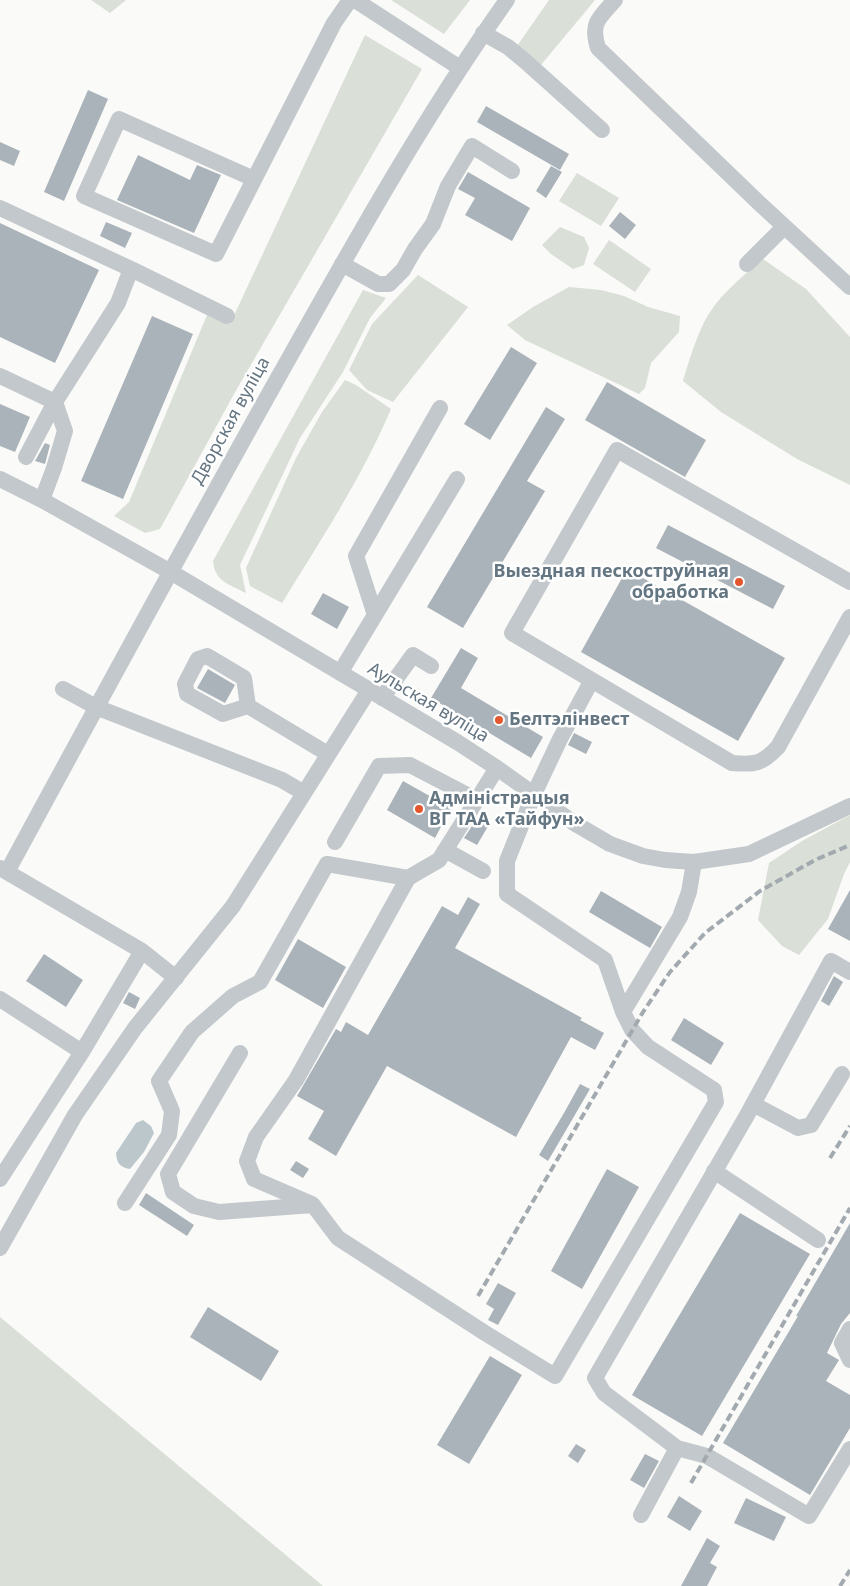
<!DOCTYPE html>
<html>
<head>
<meta charset="utf-8">
<style>
  body { margin:0 }
  canvas { display:block; background:#fafaf8 }
</style>
</head>
<body>
<canvas width="850" height="1586"></canvas>
<script>
const c = document.querySelector('canvas').getContext('2d');
c.lineJoin = 'round';
function fillPath(path, color) { c.fillStyle = color; c.fill(path, 'evenodd'); }
function stroke(path, color, width, dash) { c.strokeStyle = color; c.lineWidth = width; c.lineCap = dash ? 'butt' : 'round'; c.setLineDash(dash || []); c.stroke(path); }
function label(font, color, halo, rows, align = 'center') {
  c.font = font + ' "Noto Sans",sans-serif'; c.lineWidth = 5; c.setLineDash([]); c.textBaseline = 'middle'; c.strokeStyle = halo; c.fillStyle = color; for (const [text, x, y, turn = 0] of rows) {
    c.save(); c.translate(x, y); c.rotate((+turn || 0) * Math.PI / 180); c.textAlign = isNaN(turn) ? turn : align; if (halo) c.strokeText(text, 0, 0); c.fillText(text, 0, 0); c.restore();
  }
}
fillPath(new Path2D(`
  M91 0H126L110 13Z
  M391 0H470L444 34Z
  M549 0H595L541 65 517 46Z
  M365 35 422 69 234 394 160 529 145 533 114 516 129 502 207 315 230 324Z
  M577 173 619 198 601 226 559 201Z
  M560 227 584 237 589 248 584 265 573 269 551 254 542 245Z
  M609 240 651 269 635 292 593 264Z
  M763 259 806 289 850 337V485L797 459 721 412 683 381C689 361 699 328 710 312 724 291 744 275 763 259Z
  M418 275 468 307 393 402 367 390 349 370 372 324Z
  M569 287 601 290 624 296 648 307 680 316 679 332 651 363 645 388 639 394 525 340 507 325 533 307Z
  M363 290 386 298 370 318 343 372 300 438 240 565 246 593C229 584 215 582 213 561Z
  M345 380 356 385 391 409C362 477 321 540 282 603L250 586 246 568 296 458 322 412Z
  M850 815V862L844 874 828 919 799 955 782 946 758 920 769 863 802 841Z
  M0 1317 323 1586H0Z`), '#dadfd7');
fillPath(new Path2D(`
  M143 1120 151 1126 154 1133 144 1152 130 1169C119 1167 117 1163 116 1153L136 1123Z`), '#bbc7cb');
fillPath(new Path2D(`
  M88 90 108 99 64 201 44 192Z
  M486 106 569 154 560 170 477 122Z
  M0 142 20 151 14 166 0 160Z
  M138 155 190 180 197 165 221 175 194 233 117 200Z
  M551 166 562 172 546 198 536 191Z
  M468 172 530 208 512 241 465 215 475 198 458 189Z
  M620 212 636 225 625 239 609 226Z
  M106 222 132 233 125 248 100 236Z
  M0 223 99 270 55 363 0 337Z
  M152 316 193 334 123 499 81 481Z
  M511 347 537 363 490 440 464 424Z
  M607 382 706 440 685 477 585 420Z
  M0 404 30 417 15 452 0 446Z
  M546 407 565 419 527 481 545 491 463 628 427 607Z
  M45 443 50 445 45 464 35 461Z
  M668 525 785 586 773 609 656 548Z
  M627 569 785 658 738 741 581 652Z
  M323 593 349 607 337 629 311 614Z
  M461 648 478 658 461 688 543 737 531 758 431 698Z
  M208 669 235 685 225 703 197 688Z
  M574 733 592 742 586 754 568 745Z
  M403 781 451 808 435 838 387 810Z
  M478 817 490 823 477 845 464 838Z
  M850 890V941L828 929Z
  M601 891 662 927 650 948 589 912Z
  M468 897 480 904 455 948 582 1018 580 1020 604 1033 595 1050 571 1037 516 1137 387 1066 336 1156 308 1139 324 1111 297 1096 336 1029 341 1032 346 1022 368 1035 442 906 458 915Z
  M298 939 346 967 323 1008 275 980Z
  M44 954 83 980 66 1007 26 981Z
  M834 976 843 982 829 1006 821 1001Z
  M129 992 140 998 135 1009 123 1003Z
  M684 1018 724 1043 711 1065 671 1040Z
  M580 1084 590 1089 548 1161 539 1155 564 1113Z
  M296 1161 309 1169 303 1178 290 1170Z
  M607 1169 639 1187 582 1289 551 1271Z
  M146 1193 194 1225 187 1236 139 1205Z
  M740 1213 810 1254 702 1436 632 1395Z
  M850 1223V1313L841 1324 827 1353 839 1360 826 1381 850 1395V1428L810 1495 723 1443 798 1316H796Z
  M498 1283 516 1293 498 1325 488 1320 494 1309 486 1304Z
  M208 1307 279 1351 261 1381 190 1337Z
  M490 1356 522 1375 469 1464 437 1445Z
  M576 1444 586 1450 578 1463 568 1456Z
  M645 1454 659 1461 644 1488 630 1480Z
  M679 1496 702 1511 690 1531 667 1517Z
  M746 1498 786 1517 774 1541 734 1523Z
  M707 1538 720 1546 710 1563 717 1567 707 1586H681Z`), '#aab3b9');
stroke(new Path2D(`
  M355 0 460 68
  M615 0C599 18 590 23 598 48L759 203 850 287
  M483 33 508 47 525 61 602 130
  M254 179 119 119 84 196 216 254 334 23 350 0
  M0 208 131 269 118 303 55 402 0 376
  M342 264 378 284H389L403 270 415 249 433 224 448 186 472 146 512 171
  M747 264 784 227
  M131 269 227 316
  M26 457 55 402
  M0 479 42 500 169 571 457 742 497 768 574 823 610 844 643 856 665 860 694 862 749 854 850 806
  M42 500 54 468 65 431 55 402
  M850 582 617 450 512 633 732 763C755 765 762 764 778 747L850 617
  M375 615 356 556 440 408
  M340 673 457 479
  M63 689 96 707 282 780 304 793
  M382 698 413 655 431 666
  M248 706 244 678 207 656 198 659 185 684 187 694 223 714 248 706 328 754
  M335 842 379 766 410 765 477 800
  M445 850 483 871
  M0 868 142 951 176 978
  M7 872C97 706 187 540 279 376 351 248 422 120 507 0
  M0 999 82 1052
  M623 1012 680 917 689 892 694 862
  M240 1053 168 1174 173 1192 194 1206 219 1212 313 1205 338 1238 485 1333 555 1376 716 1102 714 1090 648 1047 632 1030 623 1012 605 960 507 894V861L533 796 560 739 592 680
  M753 1104 798 1128 811 1125 842 1074
  M714 1171 818 1240
  M0 1179 82 1052 142 951
  M125 1203 169 1135 172 1111 159 1081 192 1032 233 996 260 982 327 864 408 878
  M312 1204 254 1179 247 1161 256 1137 296 1080 408 878 439 860 497 768
  M0 1248 75 1115 135 1028 233 906 369 690
  M850 1329 842 1343 850 1360
  M677 1448 707 1456 809 1516 850 1449
  M641 1515 677 1448 604 1393 595 1378 746 1117 831 961 850 972`), '#c3c8cc', 16);
stroke(new Path2D(`
  M830 1158 850 1126
  M478 1296 643 1012 670 972 705 933 760 891 815 860 850 845
  M691 1483 850 1208
  M840 1586 850 1570`), '#a2aab0', 4, [8, 4]);
for (const [x, y, r, color] of [
  [739,582,5,"#e4572e"],
  [499,720,5,"#e4572e"],
  [419,809,5,"#e4572e"]
]) { const dot = new Path2D(); dot.arc(x, y, r, 0, 2 * Math.PI); c.fillStyle = color; c.fill(dot); stroke(dot, '#fff', 2); }
label('18px', '#657683', '#fff', [
  ["Дворская вуліца",231,421,-61],
  ["Аульская вуліца",428,703,31]
]);
label('bold 18px', '#657683', '#fff', [
  ["Выездная пескоструйная",729,572,"right"],
  ["обработка",729,593,"right"],
  ["Белтэлінвест",509,720],
  ["Адміністрацыя",429,799],
  ["ВГ ТАА «Тайфун»",429,820]
], 'left');
</script>
</body>
</html>
